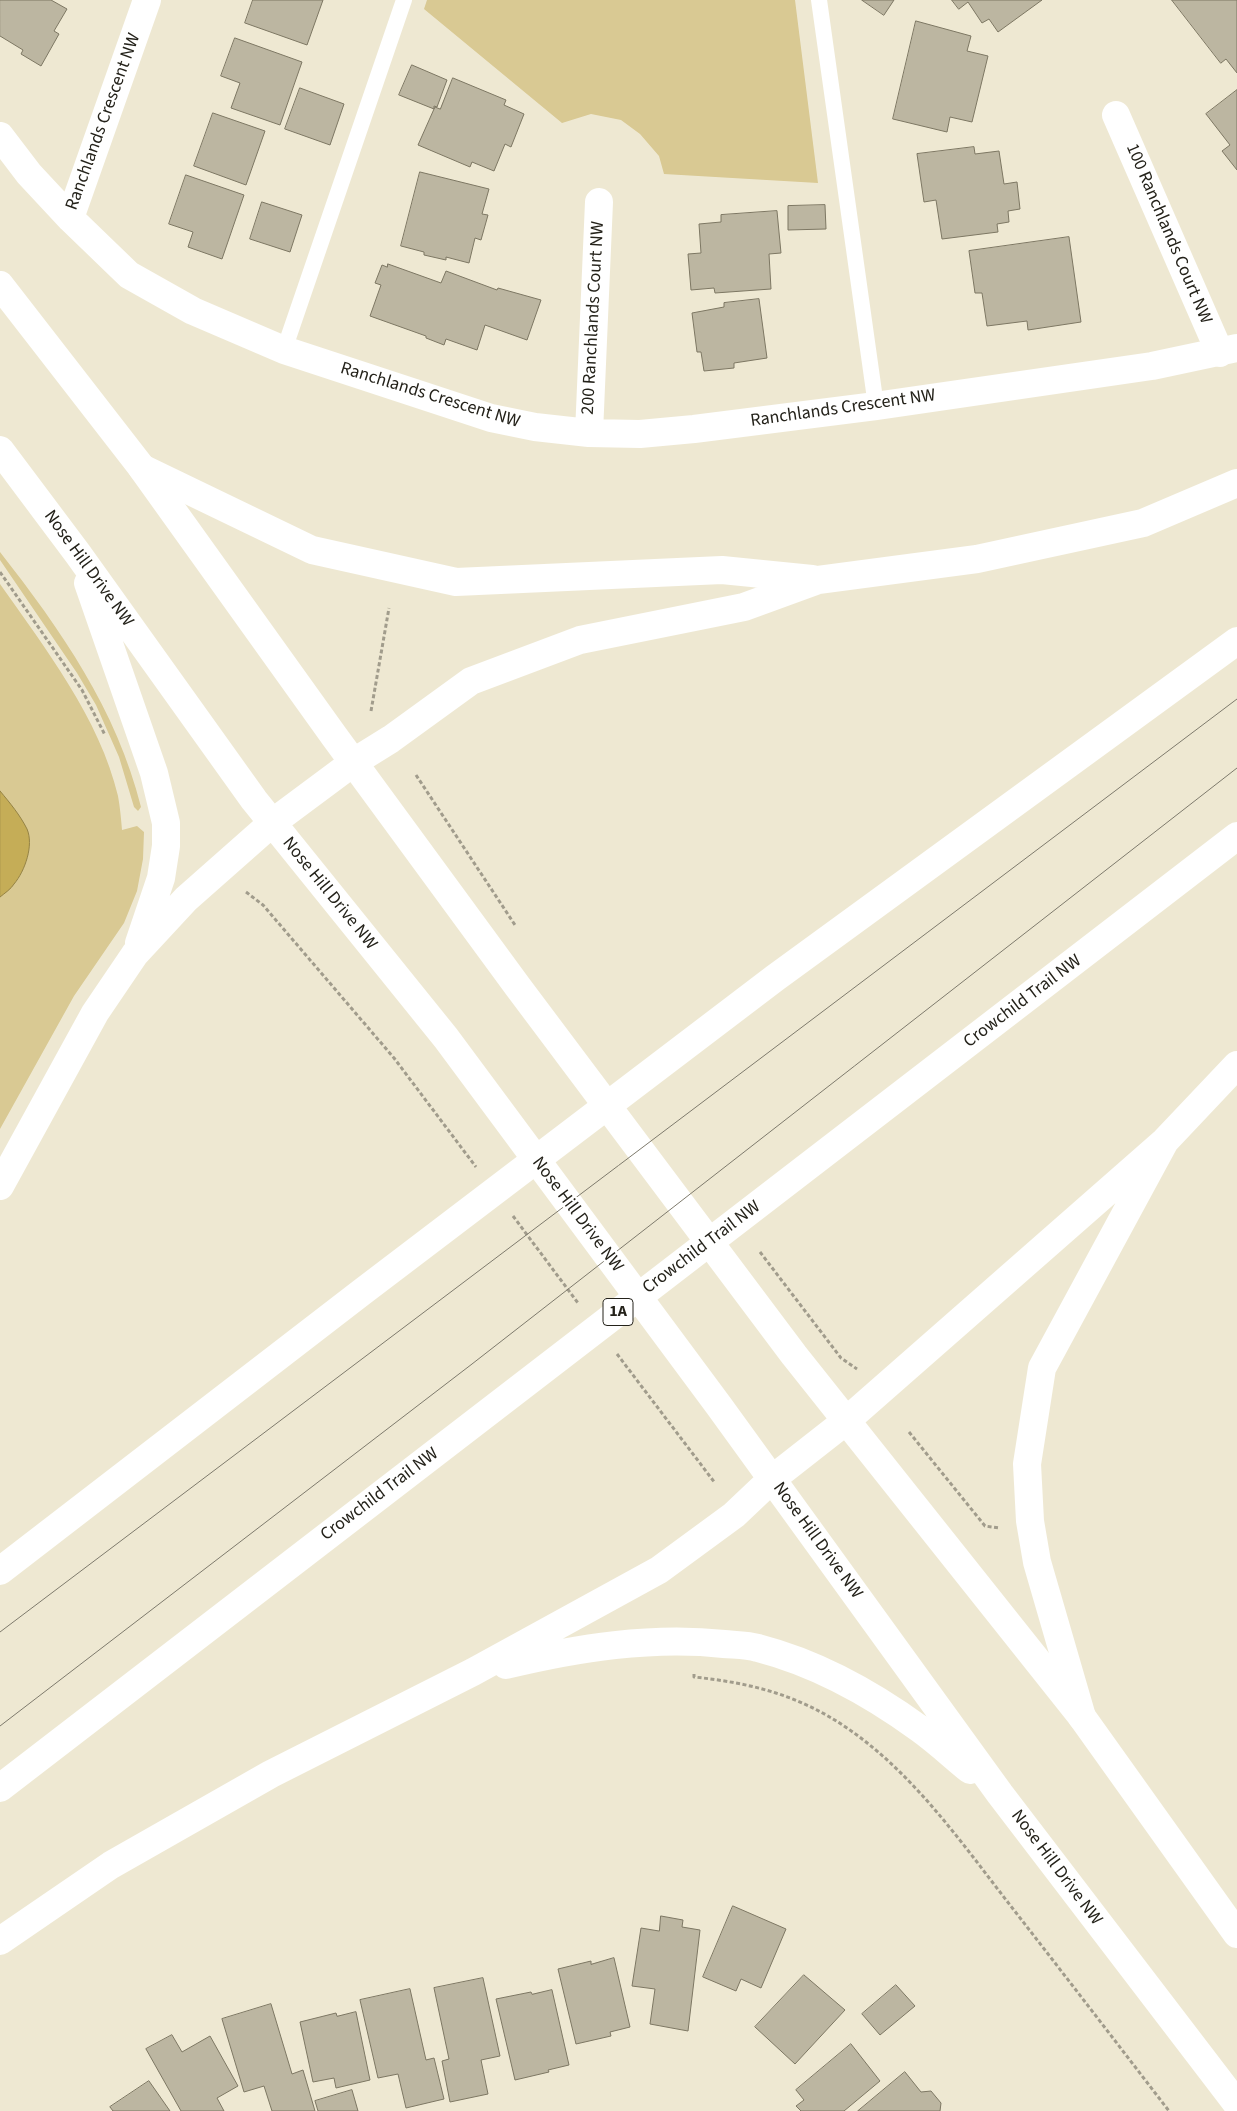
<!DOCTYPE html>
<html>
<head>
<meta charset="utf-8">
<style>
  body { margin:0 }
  canvas { display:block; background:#eee8d2 }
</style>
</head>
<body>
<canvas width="1237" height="2111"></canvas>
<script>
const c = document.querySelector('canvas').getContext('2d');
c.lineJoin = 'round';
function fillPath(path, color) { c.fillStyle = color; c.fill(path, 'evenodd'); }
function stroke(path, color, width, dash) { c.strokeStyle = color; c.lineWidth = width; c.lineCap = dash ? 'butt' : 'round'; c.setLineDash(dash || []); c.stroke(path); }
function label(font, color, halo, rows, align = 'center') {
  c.font = font + ' "Source Sans 3",sans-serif'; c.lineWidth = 5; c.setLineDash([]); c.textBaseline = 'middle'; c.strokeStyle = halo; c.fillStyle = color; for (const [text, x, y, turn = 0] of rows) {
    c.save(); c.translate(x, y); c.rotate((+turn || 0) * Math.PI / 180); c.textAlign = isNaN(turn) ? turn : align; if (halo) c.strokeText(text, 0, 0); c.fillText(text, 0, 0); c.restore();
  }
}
fillPath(new Path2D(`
  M427 0H795L818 183 664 174 659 156 640 134 621 120 591 114 562 123 424 9Z
  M0 552C61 630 117 710 141 807L138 811 134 807 119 757 96 705 77 673 0 560Z
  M0 584C45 648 100 719 118 796 120 807 121 818 122 830L137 826 144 832 143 859 137 891 124 923 74 996 0 1129Z`), '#d9c993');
const water = new Path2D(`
  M0 791C10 803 20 815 27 829 34 845 25 871 14 884 11 889 5 893 0 897Z`);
fillPath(water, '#c5ad57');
stroke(water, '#958345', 1);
const building = new Path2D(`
  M0 0H51L67 9 54 31 59 34 41 66 21 54 23 50 0 36Z
  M253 0H323L307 45 245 23Z
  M862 0H894L884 15Z
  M952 0H1042L998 32 989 19 982 23 968 2 959 9Z
  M1172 0H1237V73L1226 59 1221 63Z
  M916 21 971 36 967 51 988 56 972 122 950 117 947 132 893 119Z
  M235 38 302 62 280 125 231 108 240 83 221 76Z
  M412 65 447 80 437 107 434 106V109L399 95Z
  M453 78 506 100 504 105 524 114 511 147 505 144 494 171 472 162 470 167 418 145 434 109 435 107 440 109Z
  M300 88 344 104 330 145 285 129Z
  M1237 90V170L1222 151 1230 145 1206 114Z
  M213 113 265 131 246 185 194 166Z
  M974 147 975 154 999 151 1004 184 1017 182 1020 209 1008 211 1009 222 997 224 998 232 942 239 936 200 924 202 917 154Z
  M420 172 489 189 482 214 488 215 481 240 475 238 469 263 446 257V260L424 255V252L401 246Z
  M186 175 244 195 222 259 188 247 193 232 169 224Z
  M262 202 302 215 290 252 250 239Z
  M825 205 826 229 788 230V206Z
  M777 211 781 253 769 254 771 289 715 293 714 288 691 290 688 254 701 253 699 224 721 222V215Z
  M1069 237 1081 322 1028 330 1027 321 987 326 982 293H975L969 251Z
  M388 264 441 283 446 271 497 290 498 288 541 300 527 340 485 325 477 350 446 339 444 345 426 338V336L370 316 381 285 375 283 382 265 387 267Z
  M759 299 767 358 734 363V368L704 371 701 352H697L692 313 724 307V303Z
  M733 1906 786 1929 761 1988 741 1979 736 1991 703 1977Z
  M661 1916 683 1920 682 1927 700 1930 688 2031 650 2024 655 1989 632 1986 641 1928 659 1931Z
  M614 1958 630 2027 610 2032 611 2036 576 2044 558 1969 587 1962 591 1961V1964Z
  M804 1975 845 2010 795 2064 755 2027Z
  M483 1978 500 2056 481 2060 488 2094 450 2102 442 2061 449 2059 434 1988Z
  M896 1985 915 2006 880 2035 862 2014Z
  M410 1989 426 2060 434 2058 444 2099 406 2108 398 2074 378 2078 360 2000Z
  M552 1990 569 2065 548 2070 549 2072 515 2080 496 1999 531 1992 532 1994Z
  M271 2004 292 2074 303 2070 315 2111H272L264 2086 244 2092 222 2019Z
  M356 2012 370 2080 336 2088 334 2078 313 2082 300 2022 336 2013 337 2016Z
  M172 2035 182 2052 210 2036 238 2086 217 2098 224 2111H181L146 2049Z
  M851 2044 880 2081 844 2111H801L796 2106 804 2100 796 2090Z
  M905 2072 921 2092 931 2091 941 2103 940 2111H858Z
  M149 2081 170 2111H113L110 2107Z
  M352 2090 358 2111H318L315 2101Z`);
fillPath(building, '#bcb6a1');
stroke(building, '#7d7763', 1);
stroke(new Path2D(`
  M0 572 82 690 105 735
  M371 711 389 608
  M416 775 515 925
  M246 892 263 905 394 1058 476 1167
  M513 1216 578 1303
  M760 1252 841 1358 857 1369
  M617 1354 715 1483
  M909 1432 985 1526 999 1528
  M694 1674V1677C751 1683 799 1695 847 1728 913 1773 961 1842 1010 1905 1063 1973 1116 2042 1169 2111`), '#a19c8c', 3, [4, 2.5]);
stroke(new Path2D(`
  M819 0 876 406
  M284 350 404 0`), '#fff', 16);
stroke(new Path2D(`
  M1116 115 1220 353
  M0 136 29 174 70 218 129 275 193 311 284 350 491 418 535 427 589 433 640 434 694 429 876 406 1152 366 1237 348
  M70 218 147 0
  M589 433 599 202`), '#fff', 28);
stroke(new Path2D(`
  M0 285 142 468 334 736 518 987 794 1355 1082 1717 1237 1934
  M0 450 78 554 254 800 446 1038 719 1406 1000 1794 1237 2104
  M88 583 154 773 166 823V846L161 878 139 943
  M0 1186 95 1013 135 954 186 899 272 823 354 762
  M506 1665C577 1648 652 1636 724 1644 735 1645 748 1645 758 1648 816 1663 872 1694 920 1729 938 1742 954 1757 970 1770
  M0 1941 111 1865 271 1774 473 1672 659 1570 734 1515 772 1479 846 1421`), '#fff', 28);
stroke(new Path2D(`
  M142 468 312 550 456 582 722 570 812 579
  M354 762 391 739 471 681 580 640 744 607 818 580 977 559 1143 523 1237 483
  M846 1421 1165 1141 1237 1065
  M0 1571 362 1292 775 978 1237 641
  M1082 1717 1037 1562 1030 1521 1027 1464 1042 1368 1165 1141
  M0 1788 1237 836`), '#fff', 28);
stroke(new Path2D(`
  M0 1632 1237 699
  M0 1726 472 1364 1237 768`), '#7e7a6c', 1);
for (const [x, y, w] of [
  [618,1312,30]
]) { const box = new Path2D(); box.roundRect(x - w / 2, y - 13.5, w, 27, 4); c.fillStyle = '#fff'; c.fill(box); stroke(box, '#24221a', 1); }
label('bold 16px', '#24221a', null, [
  ["1A",618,1312]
]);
label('18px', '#24221a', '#fff', [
  ["Ranchlands Crescent NW",104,122,-70],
  ["100 Ranchlands Court NW",1168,234,67],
  ["200 Ranchlands Court NW",594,318,-87],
  ["Ranchlands Crescent NW",430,396,17],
  ["Ranchlands Crescent NW",843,409,-8],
  ["Nose Hill Drive NW",88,569,54],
  ["Nose Hill Drive NW",329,894,51],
  ["Crowchild Trail NW",1023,1002,-37],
  ["Nose Hill Drive NW",577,1215,53],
  ["Crowchild Trail NW",702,1248,-37],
  ["Crowchild Trail NW",380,1495,-37],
  ["Nose Hill Drive NW",817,1541,54],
  ["Nose Hill Drive NW",1056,1868,53]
]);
</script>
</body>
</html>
